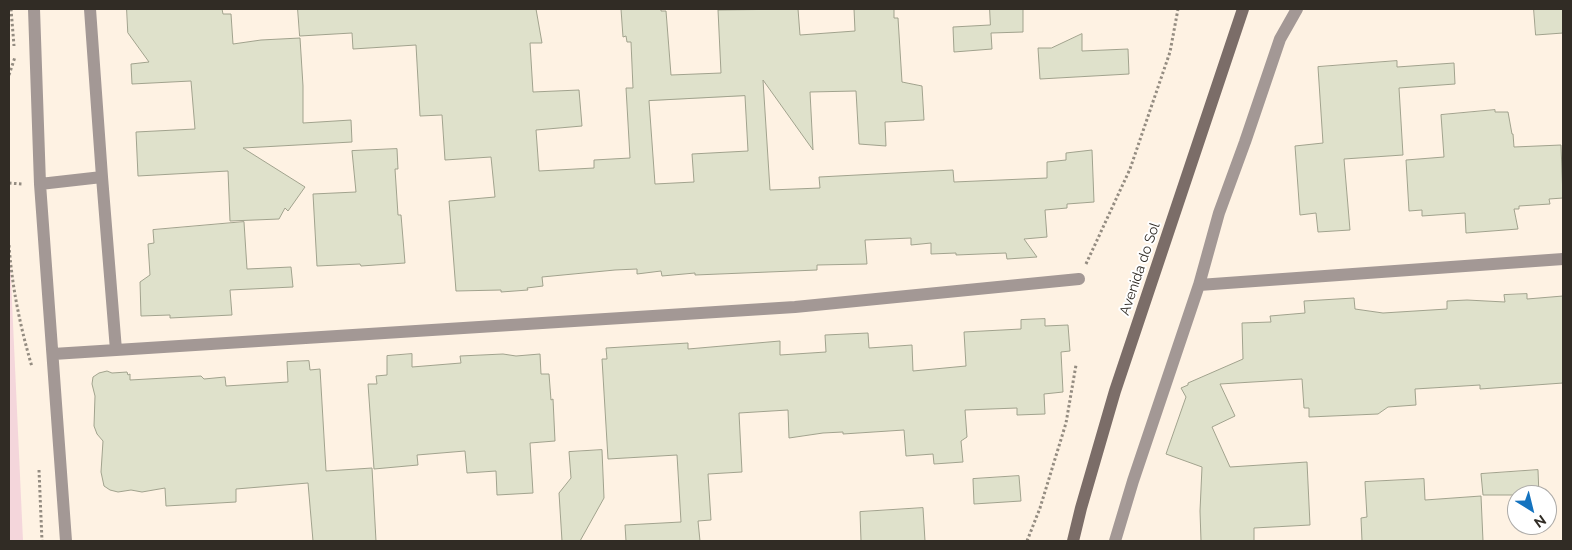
<!DOCTYPE html>
<html>
<head>
<meta charset="utf-8">
<style>
  body { margin:0 }
  #map { position:relative; width:1572px; height:550px; overflow:hidden; background:#fef2e3; font-family:Raleway,sans-serif }
  canvas { display:block }
  .frame { position:absolute; inset:0; border:10px solid #312c25; pointer-events:none }
  .north { position:absolute; left:1507px; top:485px; width:50px; height:50px; box-sizing:border-box; background:#fff; border:1px solid #adaba8; border-radius:50%; rotate:144deg; font-size:14px; font-weight:700; line-height:20px; text-align:center; color:#312c25 }
  .north::after { content:''; display:block; margin:auto; width:18px; height:22px; background:#1473bf; clip-path:polygon(50% 0,100% 100%,50% 72%,0 100%) }
</style>
</head>
<body>
<div id="map">
<canvas width="1572" height="550"></canvas>
<div class="frame"></div>
<div class="north">N</div>
</div>
<script>
const c = document.querySelector('canvas').getContext('2d');
c.lineJoin = 'round';
function fillPath(path, color) { c.fillStyle = color; c.fill(path, 'evenodd'); }
function stroke(path, color, width, dash) { c.strokeStyle = color; c.lineWidth = width; c.lineCap = dash ? 'butt' : 'round'; c.setLineDash(dash || []); c.stroke(path); }
function label(font, color, halo, rows, align = 'center') {
  c.font = font + ' Raleway,sans-serif'; c.lineWidth = 4; c.setLineDash([]); c.textBaseline = 'middle'; c.strokeStyle = halo; c.fillStyle = color; for (const [text, x, y, turn = 0] of rows) {
    c.save(); c.translate(x, y); c.rotate((+turn || 0) * Math.PI / 180); c.textAlign = isNaN(turn) ? turn : align; if (halo) c.strokeText(text, 0, 0); c.fillText(text, 0, 0); c.restore();
  }
}
fillPath(new Path2D(`
  M9 236 23 541H9Z`), '#f4d6db');
const building = new Path2D(`
  M127 9H222L223 14H231L233 44 261 40 300 38 303 86V123L351 120 352 142 243 148 305 187 288 211 285 208 279 219 230 221 228 171 138 176 136 132 195 129 191 81 132 84 131 64 149 62 128 33Z
  M298 9H536L542 43H530L533 92 579 90 582 126 536 130 539 171 594 168V160L630 158 626 88H633L631 42H627L626 36 623 37 621 9H661V11H666L671 75 721 73 718 10 798 9 800 35 855 31 854 9H894V18H898L902 82 922 86 924 120 885 122 886 146 859 144 856 91 810 92 813 150 763 80 770 190 820 188 819 177 953 170 954 182 1047 178V162L1066 160V153L1092 150 1094 202 1067 204V208L1045 210 1047 237 1024 239 1037 257 1007 259 1006 253 956 255V253L931 254V243L911 245V238L865 240 867 264 817 265V270L793 271 695 275V273L662 276 661 271 637 274V269L615 270 542 277 543 286 527 288 528 290 501 292V290L456 291 449 201 495 197 491 157 445 160 442 115 420 116 416 45 353 49 352 33 300 36ZM745 96 748 151 692 154 694 182 655 184 649 101Z
  M990 9H1023V32L991 33 992 49 954 52 953 27 990 25Z
  M1534 9H1563V33L1536 35Z
  M1082 34V51L1128 49 1129 74 1040 79 1038 48H1051Z
  M1397 61V67L1454 63 1455 84 1399 88 1403 155 1344 159 1350 230 1318 232 1316 213 1300 215 1295 146 1323 143 1318 67Z
  M1495 110V112H1508L1512 134H1513L1514 147 1561 145 1563 198 1549 199 1550 204 1519 206V209H1514L1518 229 1466 233 1465 213 1422 216V210L1409 211 1406 160 1444 157 1441 115Z
  M397 149 398 169H395L398 215H401L405 263 361 266 360 264 317 266 313 194 356 192 352 151Z
  M244 222 247 269 291 267 293 287 230 290 232 315 170 318V315L141 316 140 282 150 275 148 244 154 243 153 230Z
  M1527 294V299L1563 296V383L1480 389V385L1415 389 1416 405 1388 407 1378 414 1309 417V408H1304L1302 379 1220 384 1235 416 1212 427 1230 467 1307 462 1310 525 1254 528V541H1201L1200 511 1202 467 1166 454 1186 397 1181 388 1188 385V383L1243 359 1242 323 1271 322 1270 316 1305 313 1304 301 1354 298 1355 309 1383 313 1447 309V301L1467 300 1505 302 1504 295Z
  M1045 319V326L1068 325 1070 351 1061 352 1063 392 1044 394 1045 414 1017 415V408L965 410 967 437 961 441 963 462 934 464 933 454 906 456 904 430 843 434V432L823 433 789 438 788 410 739 413 742 472 708 474 711 520 698 521 700 541H626L625 525 681 522 677 455 608 459 602 359H607L606 348 688 343V349L780 341V355L826 352 825 335 868 333 869 348 912 345 913 371 966 366 964 332 1021 329V320Z
  M412 354V367L461 363 460 356 503 354 516 356 540 354 541 374H549L551 400 553 399 555 441 530 443 533 493 497 495 496 471 467 473 465 451 417 455 418 465 374 469 368 384H377L376 376 387 375V356Z
  M309 361 310 370 320 369 326 471 372 468 376 541H313L308 483 236 489V502L166 506 165 488 142 492 131 490 118 492 110 490 104 486 101 472 103 441 97 434 94 426 95 396 92 384 93 377 99 373 107 371 112 373 127 372 128 375 130 374V380L201 376 204 379 225 377 226 386 288 382 287 362Z
  M602 450 604 498 580 541H562L559 493 571 478 569 452Z
  M1538 470 1539 495H1483L1481 474Z
  M1019 476 1021 501 974 504 973 479Z
  M1424 479 1425 500 1481 496 1483 541H1362L1361 518 1367 517 1365 482Z
  M923 508 925 541H861L860 512Z`);
fillPath(building, '#dfe1cb');
stroke(building, '#a1a28d', 1);
stroke(new Path2D(`
  M11 9 14 46
  M9 75 15 57
  M9 183 22 184
  M9 245C12 287 20 326 32 367
  M1086 264 1130 169 1170 52 1178 9
  M39 470 42 541
  M1027 541 1040 508 1066 423 1076 365`), '#948c81', 3, [2.5, 2.5]);
stroke(new Path2D(`
  M34 9 40 184 66 541
  M90 9 102 177 116 350
  M40 184 102 177
  M1199 285 1563 259
  M53 354 795 307 1079 279
  M1115 541 1133 481 1199 285 1219 213 1245 142 1280 39 1297 9`), '#a39895', 12);
stroke(new Path2D(`
  M1073 541 1081 508 1115 391 1243 9`), '#7b6d68', 12);
label('14px', '#312c25', '#fff', [
  ["Avenida do Sol",1140,269,-71]
]);
</script>
</body>
</html>
